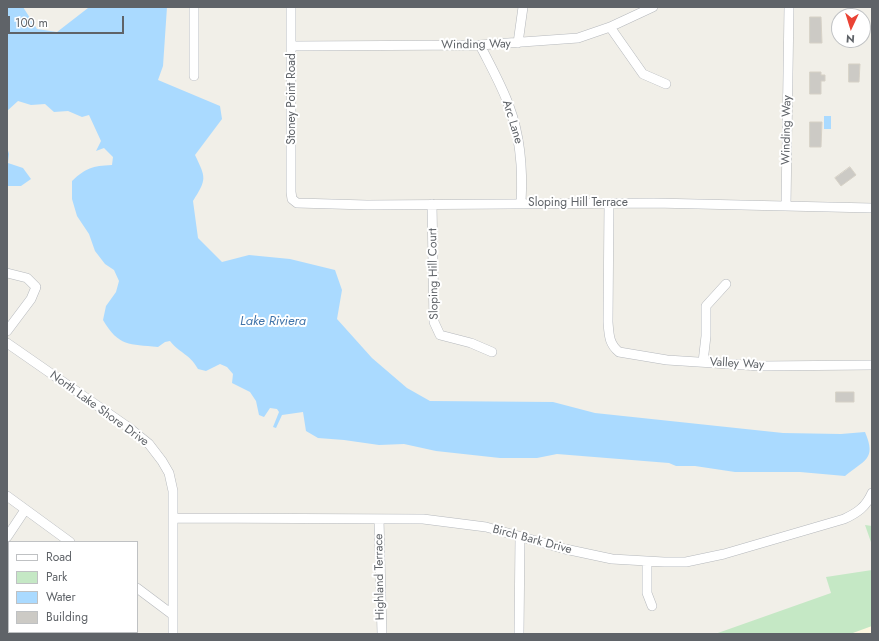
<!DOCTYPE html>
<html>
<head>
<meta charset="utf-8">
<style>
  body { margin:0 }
  #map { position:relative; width:879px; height:641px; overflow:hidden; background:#f1efe8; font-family:Jost,sans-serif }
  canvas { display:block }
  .frame { position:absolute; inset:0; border:8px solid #5f6368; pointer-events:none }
  .legend { position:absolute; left:8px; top:541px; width:130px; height:92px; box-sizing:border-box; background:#fff; border:1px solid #bfc1c3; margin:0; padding:5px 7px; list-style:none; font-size:12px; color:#5f6368 }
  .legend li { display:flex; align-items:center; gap:8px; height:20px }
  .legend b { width:20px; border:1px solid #bfc1c3 }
  .north { position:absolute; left:831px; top:8px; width:40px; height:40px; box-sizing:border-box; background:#fff; border:1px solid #bfc1c3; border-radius:50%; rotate:184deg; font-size:11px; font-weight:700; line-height:16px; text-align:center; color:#5f6368 }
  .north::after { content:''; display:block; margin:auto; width:14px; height:18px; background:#ea4335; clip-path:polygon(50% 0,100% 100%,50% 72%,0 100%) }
  .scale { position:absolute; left:8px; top:16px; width:116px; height:18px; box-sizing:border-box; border:2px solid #5f6368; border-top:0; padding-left:5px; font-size:12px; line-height:14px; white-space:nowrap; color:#5f6368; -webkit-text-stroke:3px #fff; paint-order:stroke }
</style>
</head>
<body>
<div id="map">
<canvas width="879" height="641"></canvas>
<div class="frame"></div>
<ul class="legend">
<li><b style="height:5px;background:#fff"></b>Road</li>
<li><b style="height:11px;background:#c5e8c5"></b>Park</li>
<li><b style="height:11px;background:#aadaff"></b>Water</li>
<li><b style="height:11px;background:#cccac5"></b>Building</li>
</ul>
<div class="north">N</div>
<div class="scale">100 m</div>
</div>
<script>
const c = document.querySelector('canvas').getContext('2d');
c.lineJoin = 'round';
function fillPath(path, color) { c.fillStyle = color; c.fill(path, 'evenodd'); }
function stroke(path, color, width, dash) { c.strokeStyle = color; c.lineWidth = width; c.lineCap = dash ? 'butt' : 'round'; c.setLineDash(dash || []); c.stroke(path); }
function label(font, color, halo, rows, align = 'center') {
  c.font = font + ' Jost,sans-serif'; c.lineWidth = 4; c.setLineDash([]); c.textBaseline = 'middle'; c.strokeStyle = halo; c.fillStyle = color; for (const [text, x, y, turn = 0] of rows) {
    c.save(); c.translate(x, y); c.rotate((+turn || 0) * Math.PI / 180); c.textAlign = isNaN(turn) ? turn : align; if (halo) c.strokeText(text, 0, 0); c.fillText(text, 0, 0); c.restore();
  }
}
fillPath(new Path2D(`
  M871 626 872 634H850Z`), '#fef7e0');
fillPath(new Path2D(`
  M865 525 872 526V545Z
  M872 570V626L850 634H715L831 593 826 577Z`), '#c5e8c5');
fillPath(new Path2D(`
  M7 7H23L37 29 57 32 88 8 167 7 163 66 158 80 220 106 222 119 195 155C206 178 207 179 193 201L198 238 222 262 249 255 290 259 335 270 342 290 337 319 372 358 407 388 430 401 553 402 595 413 783 433 841 434 865 432C877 460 864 460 845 476L800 472H735L695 466H676L669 463 557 454 537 458H500L436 451 404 444 379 445 344 440 318 438 306 431 303 412 282 415 276 428 273 427 279 412 277 409 270 408 264 417 259 415 256 401 250 392 232 383 233 374 227 367 220 364 206 371 198 369C189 353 180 354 170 341L165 342 158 347C129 344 119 347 103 320L106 306 116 292 119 281 114 270 105 264 95 251 89 234 77 216 72 199V181C86 168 92 166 112 165L113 157 104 148 96 151 101 141 89 115 82 117 68 111 54 112 45 104 31 105 18 101 7 111Z
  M824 116H831V129H824Z
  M7 147 9 154 8 163 23 168 31 179 21 186H7Z`), '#aadaff');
const building = new Path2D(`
  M810 17H821L822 43H810Z
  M849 64H860L859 82H849Z
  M810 72H821V75H825V81H821V94H810Z
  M810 122H822L821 147H810Z
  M850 167 856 175 841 186 835 178Z
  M836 392H854V402H836Z`);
fillPath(building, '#cccac5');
stroke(building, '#d6d1c6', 1);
const street = new Path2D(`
  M291 7V192L292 199 297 203 367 205 654 203 872 208
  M610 27 643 74 666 84
  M518 43 523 7
  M480 45C490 65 502 86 509 106 521 138 523 170 521 203
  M292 46 480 45 578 38 610 27 653 7
  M194 76V7
  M609 203 608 322C609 335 609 344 619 352L667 360 760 366 872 365
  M432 204 434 322 440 335 471 343 492 352
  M786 206 789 7
  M7 273 27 278 36 287 31 299 7 331
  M7 343 128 427 149 444 162 461 169 473 173 491V634
  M703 362 706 336V306L726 284
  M7 496 70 542
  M174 518 423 519 486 527 565 549 612 559 664 562H686L724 554 844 519C857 513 866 507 872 493
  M379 519 382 634
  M7 537 25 510
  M647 562V593L652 606
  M137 588 173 615
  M7 618 9 619
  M28 632 31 634
  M519 634 520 537`);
stroke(street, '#b5b8bc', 10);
stroke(street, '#fff', 9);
label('12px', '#5f6368', '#fff', [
  ["Winding Way",476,45,-1],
  ["Stoney Point Road",292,99,-90],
  ["Arc Lane",512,122,73],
  ["Winding Way",787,130,-89],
  ["Sloping Hill Terrace",578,203],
  ["Sloping Hill Court",434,274,-91],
  ["Valley Way",737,364,3],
  ["North Lake Shore Drive",99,409,36],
  ["Birch Bark Drive",532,540,15],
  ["Highland Terrace",380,577,-91]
]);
label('italic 13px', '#4174aa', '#fff', [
  ["Lake Riviera",273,322]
]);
</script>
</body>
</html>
